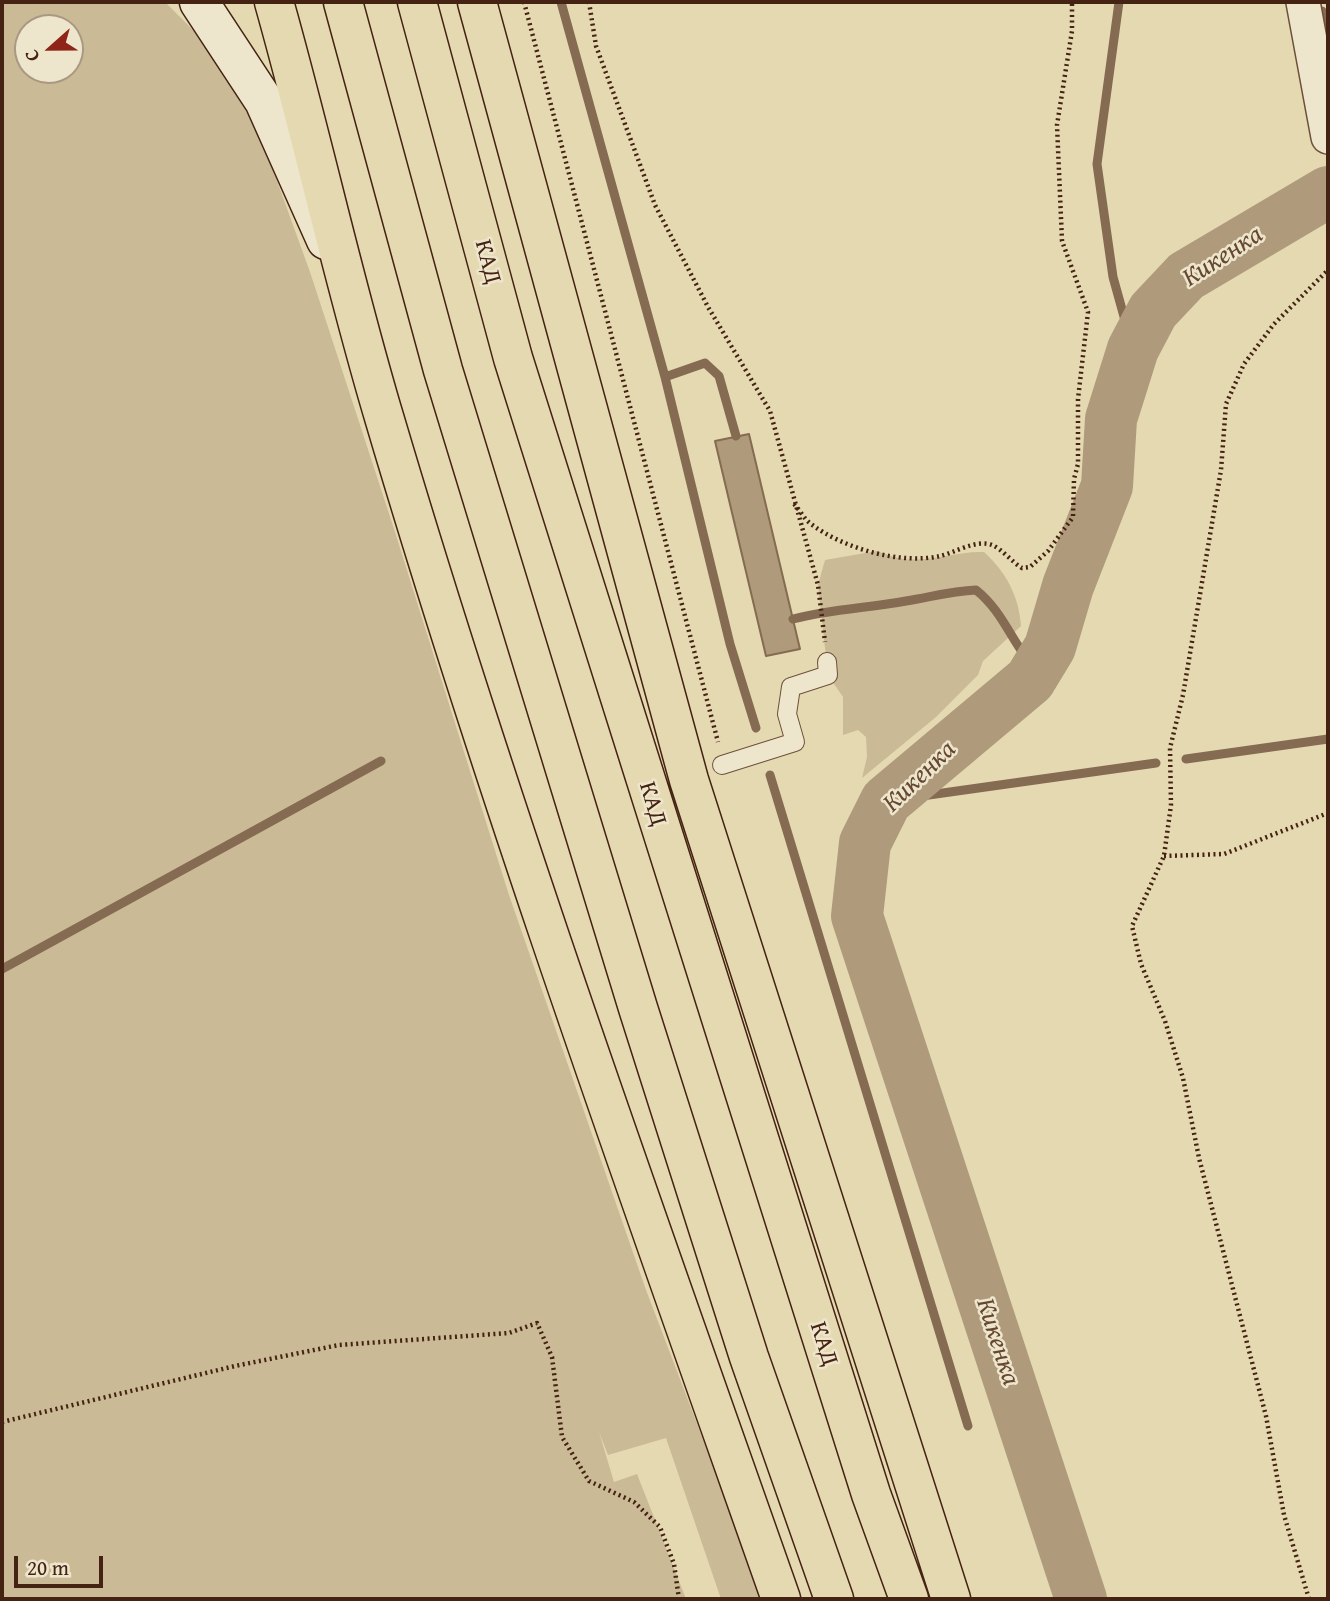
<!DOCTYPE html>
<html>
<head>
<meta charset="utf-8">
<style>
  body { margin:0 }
  #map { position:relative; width:1330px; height:1601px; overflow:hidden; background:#e5d9b1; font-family:"Gentium Book Plus",serif }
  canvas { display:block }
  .frame { position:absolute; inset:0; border:4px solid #452313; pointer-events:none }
  .north { position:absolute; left:14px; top:14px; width:70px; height:70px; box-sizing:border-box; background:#eee6cc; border:2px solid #aa9882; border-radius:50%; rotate:249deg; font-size:19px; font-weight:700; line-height:28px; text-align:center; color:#452313 }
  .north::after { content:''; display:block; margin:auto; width:24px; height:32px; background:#8f2418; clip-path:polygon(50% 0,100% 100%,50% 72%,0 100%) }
  .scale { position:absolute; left:14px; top:1556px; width:89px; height:32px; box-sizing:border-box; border:4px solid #452313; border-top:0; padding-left:9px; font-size:21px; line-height:24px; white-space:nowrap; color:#452313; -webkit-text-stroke:5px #eee6cc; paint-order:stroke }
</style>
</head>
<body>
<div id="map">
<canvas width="1330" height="1601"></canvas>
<div class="frame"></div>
<div class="north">С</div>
<div class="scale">20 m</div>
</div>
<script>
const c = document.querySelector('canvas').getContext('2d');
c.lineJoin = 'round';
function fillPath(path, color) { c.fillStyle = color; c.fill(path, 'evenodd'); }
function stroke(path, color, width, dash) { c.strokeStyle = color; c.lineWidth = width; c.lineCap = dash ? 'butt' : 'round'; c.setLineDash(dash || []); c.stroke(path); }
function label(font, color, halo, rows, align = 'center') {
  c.font = font + ' "Gentium Book Plus",serif'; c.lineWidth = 5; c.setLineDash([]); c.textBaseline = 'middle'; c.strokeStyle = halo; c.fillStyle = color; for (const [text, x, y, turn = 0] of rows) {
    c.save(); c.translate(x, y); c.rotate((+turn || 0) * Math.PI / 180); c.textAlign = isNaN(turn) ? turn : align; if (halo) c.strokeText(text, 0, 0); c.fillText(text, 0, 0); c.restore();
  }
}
fillPath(new Path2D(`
  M2 2H165L204 41 260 134 310 272 395 532 508 892 646 1290 764 1599H721L666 1438 608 1455 599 1432 614 1482 637 1474 686 1599H2ZM28 28H70V70H28Z
  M877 551C885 554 895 558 904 559 931 562 957 551 984 552 1006 572 1019 596 1021 626L983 661 978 675 936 717 862 778 867 757 866 737 858 730 843 735V697L828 675 818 585 825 560Z`), '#caba96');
const water = new Path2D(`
  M749 434 800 649 766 656 715 441Z`);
fillPath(water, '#af9b7b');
stroke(water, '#856b51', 2);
stroke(new Path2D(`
  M561 2 665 377
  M1119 2 1097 164 1113 277 1133 349
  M1322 11 1328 47
  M736 436 719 376 705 363 665 377 730 644 756 728
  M793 619C830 609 868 608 906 601 931 597 951 591 976 590 1004 612 1013 646 1037 671
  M1186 759 1328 739
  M770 775 968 1426
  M886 801 1156 763
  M2 969 381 761`), '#856b51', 9);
stroke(new Path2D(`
  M1081 1599 857 916 865 843 886 801 1030 680 1050 647 1068 586 1107 486 1111 419 1133 349 1153 311 1186 276 1328 192`), '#af9b7b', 52);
const service = new Path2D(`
  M722 765 795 742 787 714 791 687 828 675 827 662`);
const minor = new Path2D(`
  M1303 2 1328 137`);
const secondary = new Path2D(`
  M199 2 264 101 326 240`);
const motorway = new Path2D(`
  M274 2C313 140 343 280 384 417 502 816 643 1207 781 1599
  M343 2 443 370 638 1008 749 1357 834 1599
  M417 2 513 358 871 1494 909 1599
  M477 2 689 780 951 1599`);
stroke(service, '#6d503a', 20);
stroke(minor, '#6d503a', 36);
stroke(secondary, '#452313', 41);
stroke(motorway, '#452313', 41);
stroke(new Path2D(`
  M524 2 718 742
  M589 2 596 46 655 205 708 307 770 411 818 585 825 642
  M794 504C800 510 804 519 811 524 843 548 900 565 940 556 954 553 976 539 992 545 1002 549 1012 562 1022 568L1030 567 1048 551 1073 517 1074 479 1078 464V399L1088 312 1062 241 1057 125 1072 31V2
  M1164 856 1224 854 1328 813
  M2 1422 235 1366 339 1345 509 1333 537 1323 552 1357 562 1437 589 1481 634 1502 660 1527 674 1564 679 1599
  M1309 1599 1284 1515 1266 1416 1199 1158 1183 1078 1165 1021 1141 964 1132 926 1164 856 1171 805 1170 748 1183 695 1221 470 1226 404 1244 364 1274 324 1328 270`), '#452313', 4.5, [2, 3.5]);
stroke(service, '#eee6cc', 18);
stroke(minor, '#eee6cc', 33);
stroke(secondary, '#eee6cc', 38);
stroke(motorway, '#e5d9b1', 38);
label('24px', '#452313', '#eee6cc', [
  ["КАД",487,262,75],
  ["КАД",652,804,73],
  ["КАД",823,1344,72]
]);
label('italic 26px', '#654732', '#eee6cc', [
  ["Кикенка",1223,257,-33],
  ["Кикенка",920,777,-44],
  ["Кикенка",997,1342,72]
]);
</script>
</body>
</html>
